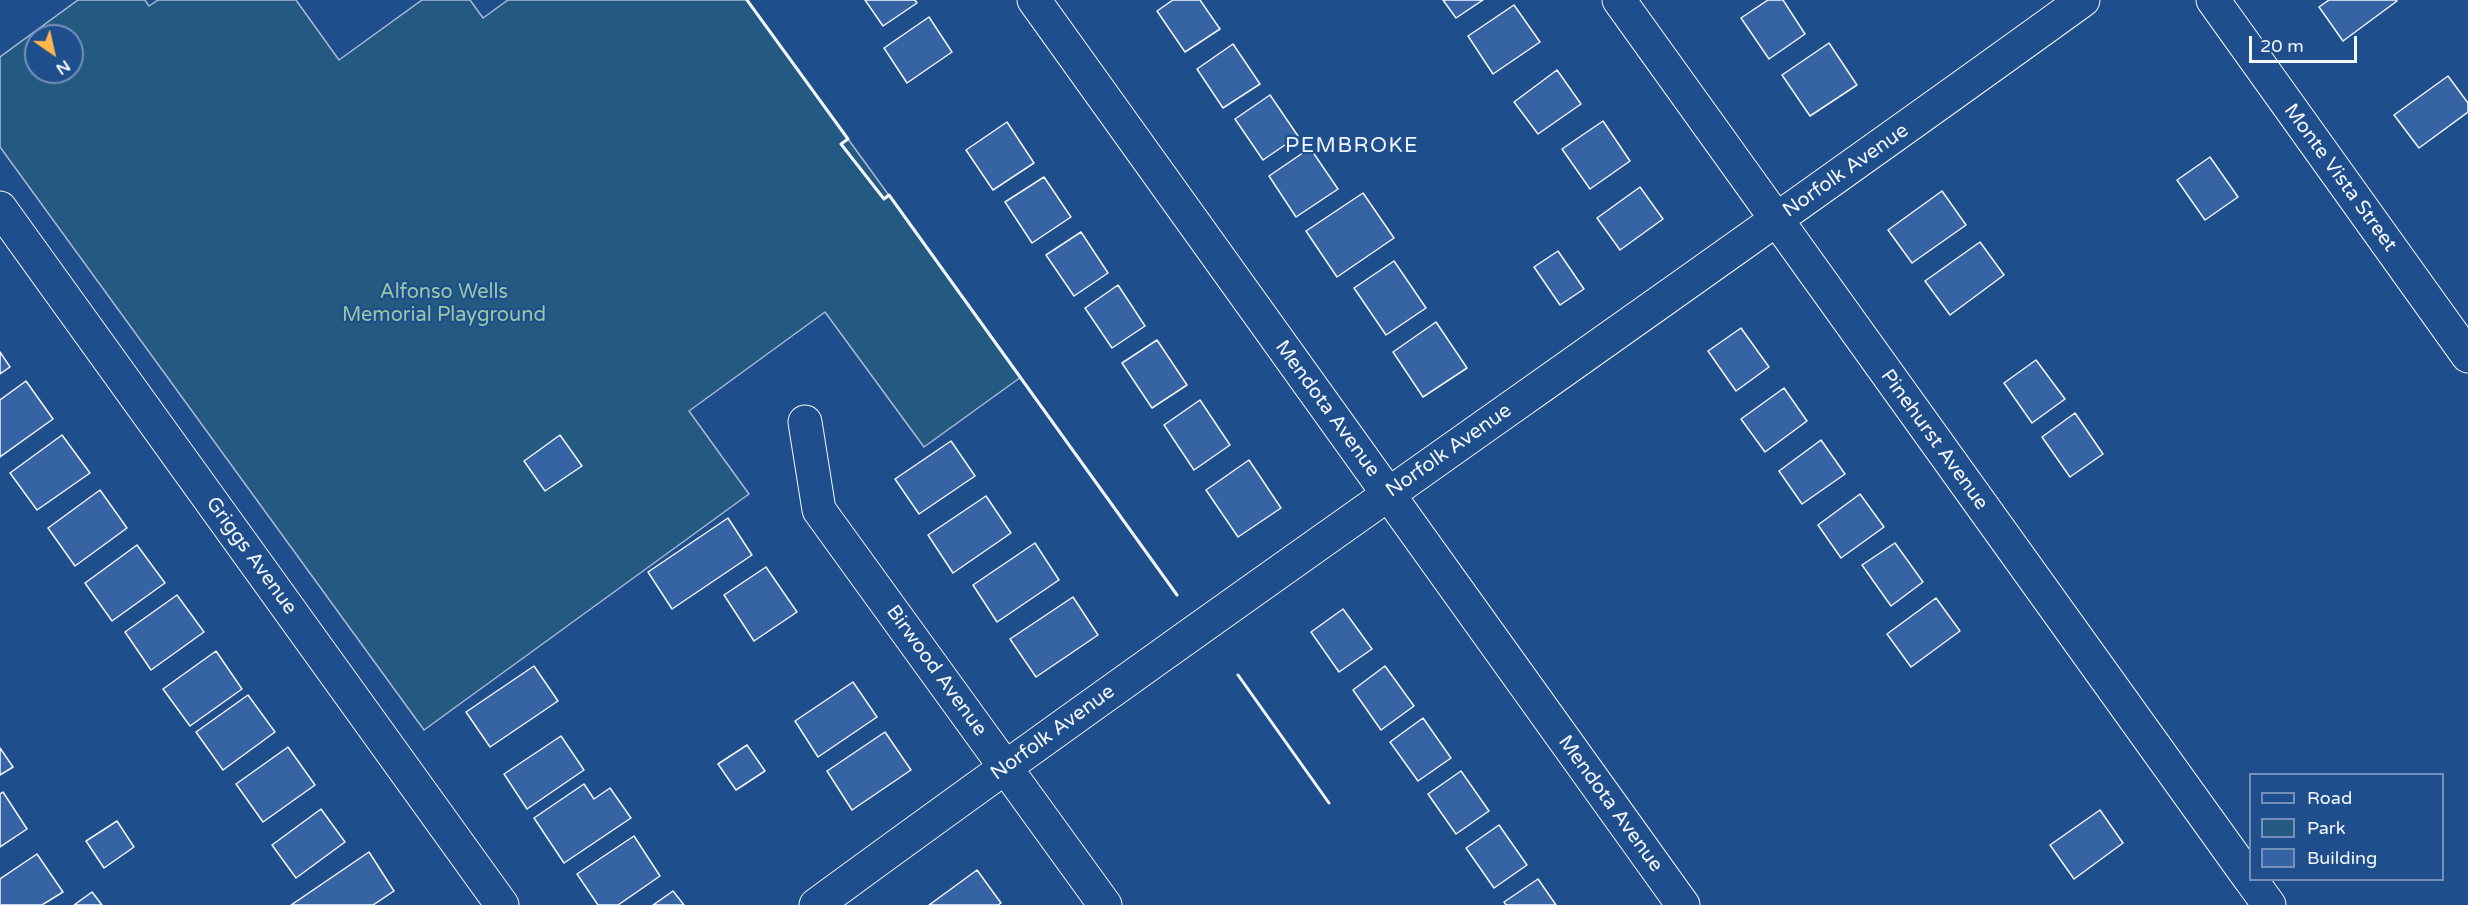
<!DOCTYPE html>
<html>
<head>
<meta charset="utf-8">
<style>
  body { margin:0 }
  #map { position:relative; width:2468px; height:905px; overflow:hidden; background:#1f4e8c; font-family:"Varela Round",sans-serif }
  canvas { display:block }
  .legend { position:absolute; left:2249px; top:773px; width:195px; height:108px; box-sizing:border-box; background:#1f4e8c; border:2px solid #7391ba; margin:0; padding:8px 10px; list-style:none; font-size:18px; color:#f2f6ff }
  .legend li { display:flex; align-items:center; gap:12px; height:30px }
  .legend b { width:30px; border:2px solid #7391ba }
  .north { position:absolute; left:24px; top:24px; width:60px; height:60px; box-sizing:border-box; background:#1f4e8c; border:2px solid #7391ba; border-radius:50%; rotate:146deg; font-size:16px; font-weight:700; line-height:24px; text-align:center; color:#f2f6ff }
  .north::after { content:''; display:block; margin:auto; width:21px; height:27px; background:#ffb74d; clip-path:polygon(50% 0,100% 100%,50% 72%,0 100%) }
  .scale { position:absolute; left:2249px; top:36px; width:108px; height:27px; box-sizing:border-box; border:3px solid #f2f6ff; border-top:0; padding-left:8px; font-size:18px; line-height:21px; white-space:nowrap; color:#f2f6ff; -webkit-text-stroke:4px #1f4e8c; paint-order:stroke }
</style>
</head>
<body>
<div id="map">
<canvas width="2468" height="905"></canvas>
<ul class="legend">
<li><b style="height:8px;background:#1f4e8c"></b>Road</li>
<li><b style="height:16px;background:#245a82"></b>Park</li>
<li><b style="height:16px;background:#3563a3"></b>Building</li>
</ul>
<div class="north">N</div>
<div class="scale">20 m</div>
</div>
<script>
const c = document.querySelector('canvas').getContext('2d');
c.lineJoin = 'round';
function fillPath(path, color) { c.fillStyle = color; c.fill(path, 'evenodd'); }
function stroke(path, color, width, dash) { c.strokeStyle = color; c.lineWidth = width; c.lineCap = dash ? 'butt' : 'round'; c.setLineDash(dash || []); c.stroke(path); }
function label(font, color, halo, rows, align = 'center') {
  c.font = font + ' "Varela Round",sans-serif'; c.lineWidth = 4.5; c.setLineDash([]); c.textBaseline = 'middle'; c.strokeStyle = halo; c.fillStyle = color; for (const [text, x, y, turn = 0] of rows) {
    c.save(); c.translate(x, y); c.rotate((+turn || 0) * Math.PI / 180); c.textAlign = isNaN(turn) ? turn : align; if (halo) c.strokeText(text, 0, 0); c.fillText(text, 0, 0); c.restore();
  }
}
const green = new Path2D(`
  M78 0H145L149 6 158 0H296L339 60 422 0H470L483 18 508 0H747L1021 377 924 447 825 312 689 411 749 494 424 730 0 147V57ZM36 36H72V72H36Z`);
fillPath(green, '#245a82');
stroke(green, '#a8bbd7', 1.5);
const building = new Path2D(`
  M865 0H915L917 3 883 26Z
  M1173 0H1200L1220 29 1185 52 1157 11Z
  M1443 0H1483L1456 18Z
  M1768 0H1783L1805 34 1769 59 1741 18Z
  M2329 0H2396L2397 1 2343 41 2319 7Z
  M1514 5 1540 42 1493 74 1468 36Z
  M929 17 952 52 907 83 884 48Z
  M1829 43 1857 85 1810 116 1782 75Z
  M1233 44 1260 84 1223 108 1197 69Z
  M1557 70 1581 104 1538 134 1514 102Z
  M2448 76 2468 103V112L2419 148 2394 115Z
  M1270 95 1298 136 1263 160 1235 119Z
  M1603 121 1630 161 1590 189 1562 149Z
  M1007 122 1034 163 993 190 966 150Z
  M1310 148 1338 189 1296 217 1269 176Z
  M2210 157 2238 197 2205 220 2177 180Z
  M1044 177 1071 217 1032 243 1005 202Z
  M1640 187 1663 219 1620 250 1597 218Z
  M1942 191 1966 225 1912 263 1888 230Z
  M1363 193 1394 238 1337 277 1306 231Z
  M1081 232 1108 273 1074 296 1046 255Z
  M1980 242 2004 275 1950 315 1925 281Z
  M1558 251 1584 289 1560 305 1534 267Z
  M1394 261 1426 308 1386 335 1354 288Z
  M1118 285 1145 326 1112 348 1085 308Z
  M1436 322 1467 368 1423 397 1393 352Z
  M1741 328 1769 367 1736 391 1708 351Z
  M1157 340 1187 385 1152 408 1122 363Z
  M0 352 10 367 0 374Z
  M2036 360 2065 399 2032 423 2004 383Z
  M26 381 53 419 0 457V400Z
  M1784 388 1807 421 1765 452 1741 419Z
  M1200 400 1230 445 1194 470 1164 425Z
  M2075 413 2103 454 2070 477 2042 437Z
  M62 435 90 473 37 510 10 473Z
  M560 435 582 466 545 491 524 461Z
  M1821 440 1845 474 1802 504 1779 471Z
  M951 441 975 476 919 514 895 479Z
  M1249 460 1281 508 1238 537 1206 490Z
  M100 490 127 528 75 566 48 528Z
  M1860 494 1884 527 1841 558 1818 525Z
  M986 496 1011 533 953 573 928 535Z
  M728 518 752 555 672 609 648 572Z
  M1035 543 1059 580 997 622 973 585Z
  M1895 543 1923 582 1891 606 1862 565Z
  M137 545 165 583 112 621 85 583Z
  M766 567 797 612 754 641 724 595Z
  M177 595 204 632 151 670 125 632Z
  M1073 597 1098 635 1036 677 1010 639Z
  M1936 598 1960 631 1911 667 1887 634Z
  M1343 609 1372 649 1339 672 1311 632Z
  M216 651 242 689 190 726 163 689Z
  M534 666 558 701 490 747 466 712Z
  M1385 666 1414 706 1381 730 1353 690Z
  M853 682 877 717 818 757 795 721Z
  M248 695 275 732 223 770 196 732Z
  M1423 718 1451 758 1418 781 1390 742Z
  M885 732 911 770 852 810 827 771Z
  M561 736 584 770 527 809 504 774Z
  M747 745 765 771 736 790 718 764Z
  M288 747 315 785 263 822 236 784Z
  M0 748 13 767 0 775Z
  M1461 771 1489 811 1456 834 1428 794Z
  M584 784 594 799 610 788 631 818 564 863 534 818Z
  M3 792 27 829 0 847V794Z
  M321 809 345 842 296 878 272 845Z
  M2100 810 2123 843 2074 879 2050 845Z
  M117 821 134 847 104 868 86 841Z
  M1499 825 1527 865 1494 888 1466 848Z
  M634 836 660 876 618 905H598L577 874Z
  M369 852 394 891 373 905H291Z
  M37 854 63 892 42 905H0V879Z
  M977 870 1001 903 998 905H929Z
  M1538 879 1556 905H1506L1504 902Z
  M673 891 684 905H653Z
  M92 892 102 905H74Z`);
fillPath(building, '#3563a3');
stroke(building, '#f2f6ff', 1.5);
const street = new Path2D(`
  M1034 0 1683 905
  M1619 0 2250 879
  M2213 0 2468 356
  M0 208 502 905
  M805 422 819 510 1105 905
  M2251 880 2269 905
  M816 905C1235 598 1663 304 2083 0`);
stroke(street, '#f2f6ff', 35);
stroke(street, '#1f4e8c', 33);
stroke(new Path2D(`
  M747 0 848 139 841 144 884 199 889 195 1177 595
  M1238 675 1329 803`), '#f2f6ff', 3);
label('20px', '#f2f6ff', '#1f4e8c', [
  ["Norfolk Avenue",1846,171,-35],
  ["Monte Vista Street",2340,178,54],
  ["Mendota Avenue",1327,409,54],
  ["Pinehurst Avenue",1934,440,54],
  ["Norfolk Avenue",1449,451,-35],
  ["Griggs Avenue",251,556,54],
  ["Birwood Avenue",936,671,54],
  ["Norfolk Avenue",1053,733,-36],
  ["Mendota Avenue",1610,804,54]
]);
label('20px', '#97c8a6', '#1f4e8c', [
  ["Alfonso Wells",444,293],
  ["Memorial Playground",444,316]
]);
c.letterSpacing = '1.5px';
label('21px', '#f2f6ff', '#1f4e8c', [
  ["PEMBROKE",1352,146]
]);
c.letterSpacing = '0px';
</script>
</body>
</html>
